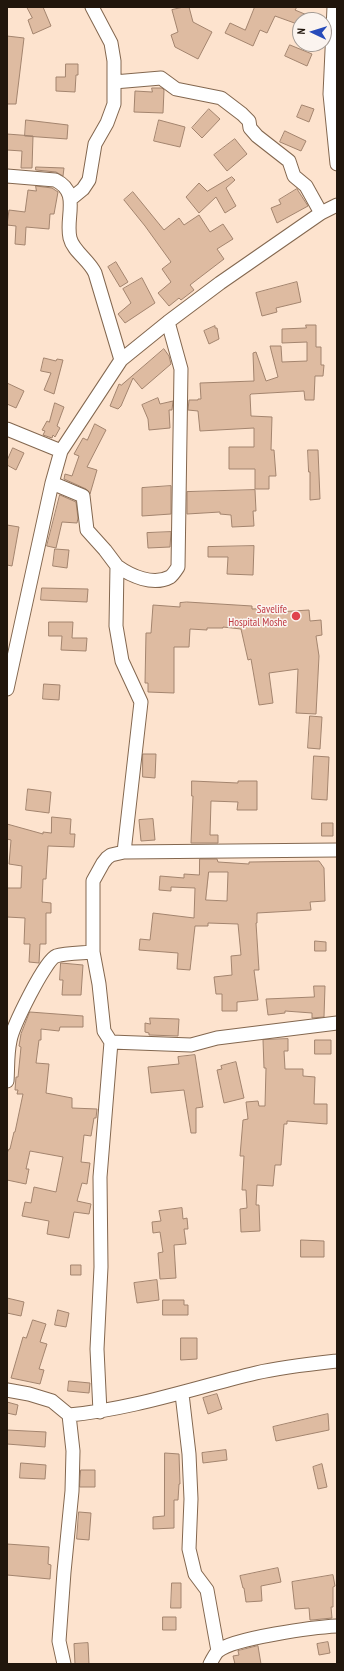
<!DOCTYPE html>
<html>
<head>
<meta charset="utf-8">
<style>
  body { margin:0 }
  #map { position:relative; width:344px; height:1671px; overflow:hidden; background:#fde3ce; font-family:"PT Sans Narrow",sans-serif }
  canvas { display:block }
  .frame { position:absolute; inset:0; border:8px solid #21160c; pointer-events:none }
  .north { position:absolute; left:292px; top:12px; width:40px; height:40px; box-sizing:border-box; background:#fbf4ef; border:1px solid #a49b94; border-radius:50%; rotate:274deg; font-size:11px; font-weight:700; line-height:16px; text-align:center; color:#21160c }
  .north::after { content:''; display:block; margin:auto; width:14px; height:18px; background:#274bba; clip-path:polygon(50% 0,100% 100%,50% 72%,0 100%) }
</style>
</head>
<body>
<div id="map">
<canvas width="344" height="1671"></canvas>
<div class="frame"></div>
<div class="north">N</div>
</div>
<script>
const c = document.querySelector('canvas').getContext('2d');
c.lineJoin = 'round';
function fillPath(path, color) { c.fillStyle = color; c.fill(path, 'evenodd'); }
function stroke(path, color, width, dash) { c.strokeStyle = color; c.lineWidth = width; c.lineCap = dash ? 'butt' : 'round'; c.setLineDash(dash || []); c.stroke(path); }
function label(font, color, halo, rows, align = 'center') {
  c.font = font + ' "PT Sans Narrow",sans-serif'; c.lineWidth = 3; c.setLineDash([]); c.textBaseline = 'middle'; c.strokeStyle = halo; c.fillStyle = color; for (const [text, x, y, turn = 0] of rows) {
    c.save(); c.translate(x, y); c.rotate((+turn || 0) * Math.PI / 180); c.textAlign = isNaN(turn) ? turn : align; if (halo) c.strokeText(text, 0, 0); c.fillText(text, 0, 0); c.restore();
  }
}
const building = new Path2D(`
  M27 7H43L51 26 33 34 28 20 32 18Z
  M184 7H189L193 22 212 32 198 59 175 47 171 35 178 32 172 10Z
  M255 7H297L295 10 319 20H300V25L275 16 267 33 260 30 253 46 225 33 230 23 245 30Z
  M7 36 24 38 16 104H7Z
  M290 45 312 54 307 66 285 56Z
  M66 64H78V75H76L75 92 56 91V77H65Z
  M152 88H162L164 90 163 113 134 112 135 91 152 92Z
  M302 105 314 109 309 122 297 117Z
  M209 109 220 119 202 138 192 128Z
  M26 120 68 125 67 139 25 136Z
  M159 120 185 127 180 147 154 141Z
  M285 131 306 141 301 151 280 142Z
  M7 134 33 136 32 168H21L22 151 7 150Z
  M235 139 247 154 227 171 214 155Z
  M36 167 64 168 63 176 56 172 36 170Z
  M232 177 235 180 226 188 236 206 225 213 216 197 199 213 186 197 199 183 207 191Z
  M36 186 52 188 58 192 54 214H50L49 229 26 227 25 245 15 244 16 226 7 225 9 210 25 212 28 190 36 191Z
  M297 189 308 206 277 223 271 208 281 204 279 200Z
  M133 192 164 230 179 218 184 225 199 215 210 232 223 224 233 239 217 249 224 259 190 285 194 290 181 300 179 298 169 306 158 293 171 282 162 269 171 262 145 226 124 200Z
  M116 262 128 282 120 287 108 267Z
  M142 278 155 303 125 323 118 314 131 303 123 289Z
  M297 282 301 302 276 308 277 312 262 316 256 293Z
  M306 325H316V347H321V365H324L323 376H315L314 400H305L304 391 251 394 250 395 251 416 272 417 271 450H274L276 476H269V489H255V469H229V447H254V428L200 431 198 411 188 410 189 400H198V399H201L200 383 254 381 253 353 256 352 266 381 278 377 270 346H281L282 362 307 361V342L282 343V329L306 328Z
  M215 326V328H217L219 339 209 344 204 331Z
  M164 349 169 356 171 364 142 389 133 378 121 406 118 409 110 406 119 384 121 385Z
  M44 358 56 361 57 359 63 360 54 394 44 390 51 373 41 371Z
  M7 383 24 391 16 408 7 404Z
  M158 398 160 404 173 401 172 410H169L170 428 149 430 148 419 142 405Z
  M55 403 64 407 57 426 60 428 55 437 53 435 52 438 43 435 45 431 42 430 47 421 49 422Z
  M95 424 106 430 87 467 97 470 90 494 86 489 64 479 65 474 72 476 79 456 74 454 83 438 87 440Z
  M13 448 24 453 16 470 7 465V461Z
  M308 450H318L320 499 310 500V472H309Z
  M171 486V514L142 516V488Z
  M255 490 256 511H253L254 526 232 527 231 515 220 514V512L187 514V492Z
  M60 495 76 502 78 518 77 523 62 522 56 548 47 546Z
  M7 525 19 527 12 566 7 565Z
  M171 532 170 547 148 548 147 533Z
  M254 546 253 575 227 574 228 557H208V547Z
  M55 549 69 550 67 568 53 566Z
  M42 588 88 589 87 602 41 600Z
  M187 602 252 606V609L277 608V612L309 610 310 621 321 620 322 635 316 636 319 656 316 714 296 713 298 669 269 673 273 703 259 705 251 659 248 660 241 629 223 627V628H207V630L190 629 189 647H174V693L148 692V683H145L146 633H151L153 605 180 607V603Z
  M49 622H73L72 638H87L86 651 61 650 62 636H49Z
  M44 684 60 685 59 700 43 699Z
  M310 716 322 717 320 749 308 748Z
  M143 754H156L155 778 143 777Z
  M314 756 329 757 327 800 312 799Z
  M192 781 238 783V781H257V810H237L238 802 211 801 210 835H218V843H191L193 796H192Z
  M28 789 51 792 49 813 26 810Z
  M52 817 71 819 70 834H75L74 847 48 846 46 879H43L42 902 51 903V913H46V944H40L39 963 29 962 30 944H24L25 918 7 917V888H21L22 866 9 864 11 840 7 839V824L43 834V832L51 833Z
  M153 819 155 840 141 841 139 820Z
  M322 823H333V836H322Z
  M200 859H217L218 862 249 864V862L319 861 324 868 325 901 310 902 311 910 257 913V923H256L259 970H254L258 1000 237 1002V1011H222V994H216L214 977 232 975 231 956 241 955 238 924 208 923V926H195L190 970 177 969 178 953 139 950 140 939 150 940 153 913 194 918 195 888 171 887V891L159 890 160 876 184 878V874L199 875ZM209 872H228L227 901 206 900Z
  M315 941 326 942V951H315Z
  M61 963 83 965 81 995H62L63 980H60Z
  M314 986H325L324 1017 312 1018V1013L285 1011V1013L268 1015 266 999 314 997Z
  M30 1012 83 1016V1027H60L59 1031 41 1029V1040H39L36 1063 49 1064 46 1093 72 1098V1108L97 1109 96 1118H94L91 1136 84 1135 81 1162 90 1163 87 1184 82 1183 77 1201 91 1204 89 1214 74 1212 69 1238 47 1234 49 1221 22 1216 25 1202 31 1203 34 1187 56 1192 63 1157 30 1151 26 1169H29L26 1184 7 1180V1153L9 1149H10L14 1132H15L23 1094H17L18 1090H15L16 1077H18L21 1047 19 1046 21 1034Z
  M150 1018 179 1019 178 1036 149 1035V1033L145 1032V1023L150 1024Z
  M288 1039V1051H284L285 1069H303V1076L315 1077 314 1104H327V1124L287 1121V1124H284L281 1165H275L273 1186 257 1185 256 1205H259L260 1231 241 1232 240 1209 247 1208 246 1190H242L244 1156H240L243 1120 248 1119 246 1102 258 1101 259 1106H265L266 1068H264L263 1040Z
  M315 1040H331V1054H315Z
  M195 1055 203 1107 196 1108V1133H191L184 1090 151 1093 148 1067 179 1064 178 1057Z
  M236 1062 244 1098 224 1103 217 1070 222 1069 221 1066Z
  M182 1208 183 1219 187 1218 188 1229H184L186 1244 174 1245 176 1278 160 1279 158 1253 163 1252 160 1232 153 1233 152 1222 161 1221 159 1211Z
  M301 1240 324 1241V1257H301Z
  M71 1265H81V1275H71Z
  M157 1280 159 1300 137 1303 134 1283Z
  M7 1298 24 1302 21 1316 7 1313Z
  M163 1300H184V1305H188V1315H163Z
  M58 1310 69 1313 66 1327 55 1325Z
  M33 1320 46 1324 40 1342 47 1344 39 1369 44 1370 40 1384 11 1378 23 1337 26 1338Z
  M181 1338H197V1359L181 1360Z
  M69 1381 90 1383 89 1393 68 1391Z
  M217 1394 222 1409 208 1414 203 1398Z
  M7 1402 18 1405 16 1415 7 1413Z
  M328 1414 329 1430 276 1441 273 1427Z
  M7 1430 46 1432 45 1447 7 1444Z
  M226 1450 227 1460 203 1463 202 1453Z
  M165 1453 179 1454 180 1484H179L178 1500H174V1528L153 1529V1517L164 1516Z
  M21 1463 46 1465 45 1479 20 1478Z
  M322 1464 327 1487 318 1489 313 1467Z
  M81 1470H95V1487H80Z
  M79 1512 91 1513 89 1540 77 1539Z
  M7 1544 49 1547 48 1564 51 1565 50 1579 7 1575Z
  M278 1568 281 1582 261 1586 262 1601 246 1602 244 1588H243L240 1576Z
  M333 1575 335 1586 333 1587V1607H331L332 1618 312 1620H310L309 1608 295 1609 292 1582Z
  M172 1583H181V1608H171Z
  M163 1617H176V1630H163Z
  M328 1642 330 1653 319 1655 317 1644Z
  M88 1643 89 1664H75L74 1644Z
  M258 1646 261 1664H235L233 1656 239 1655 238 1651Z`);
fillPath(building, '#debba1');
stroke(building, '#a3846e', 1);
const street = new Path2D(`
  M334 7 330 94 337 164
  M114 82 161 78 176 89 221 98 242 114 249 121 250 128 257 136 289 161 294 176 306 186 321 213
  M7 176 55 180C81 192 65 217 70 238 73 251 89 260 95 273L121 360
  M72 198 83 189 89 180 95 144 107 123 114 104V61L111 43 92 7
  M7 429 61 451
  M52 483 83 496 87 530 105 550 117 566 116 626 122 661 141 702 124 852
  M117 566C131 576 153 586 170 577 173 575 176 570 178 567L181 369 168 322
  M7 689 52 483 61 451 121 360 168 322 220 283 321 213 337 205
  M111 1042 191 1045 217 1038 337 1023
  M7 1081C8 1068 7 1054 10 1041 12 1028 45 960 56 956 65 953 83 953 93 952
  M7 1390 29 1394 52 1401 69 1415C133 1409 193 1388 256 1373 282 1367 310 1364 337 1361
  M182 1394 189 1454 191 1499 189 1549 195 1574 207 1590 218 1651
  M100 1412 97 1349 101 1267 100 1177 111 1042 104 1031 99 984 93 952V881L103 863 107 858 111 855 124 852 337 850
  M64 1664 59 1641 64 1572 72 1491 73 1451 69 1415
  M210 1664C212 1660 215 1654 218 1651 233 1638 316 1627 337 1626`);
stroke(street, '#83674f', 15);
stroke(street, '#fff', 13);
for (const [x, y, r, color] of [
  [296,616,5,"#e0444e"]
]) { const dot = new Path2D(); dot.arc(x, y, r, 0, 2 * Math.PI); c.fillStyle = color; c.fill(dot); stroke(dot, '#fbf4ef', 1.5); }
label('11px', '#be3a42', '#fbf4ef', [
  ["Savelife",287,610],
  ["Hospital Moshe",287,623]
], 'right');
</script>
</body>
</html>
